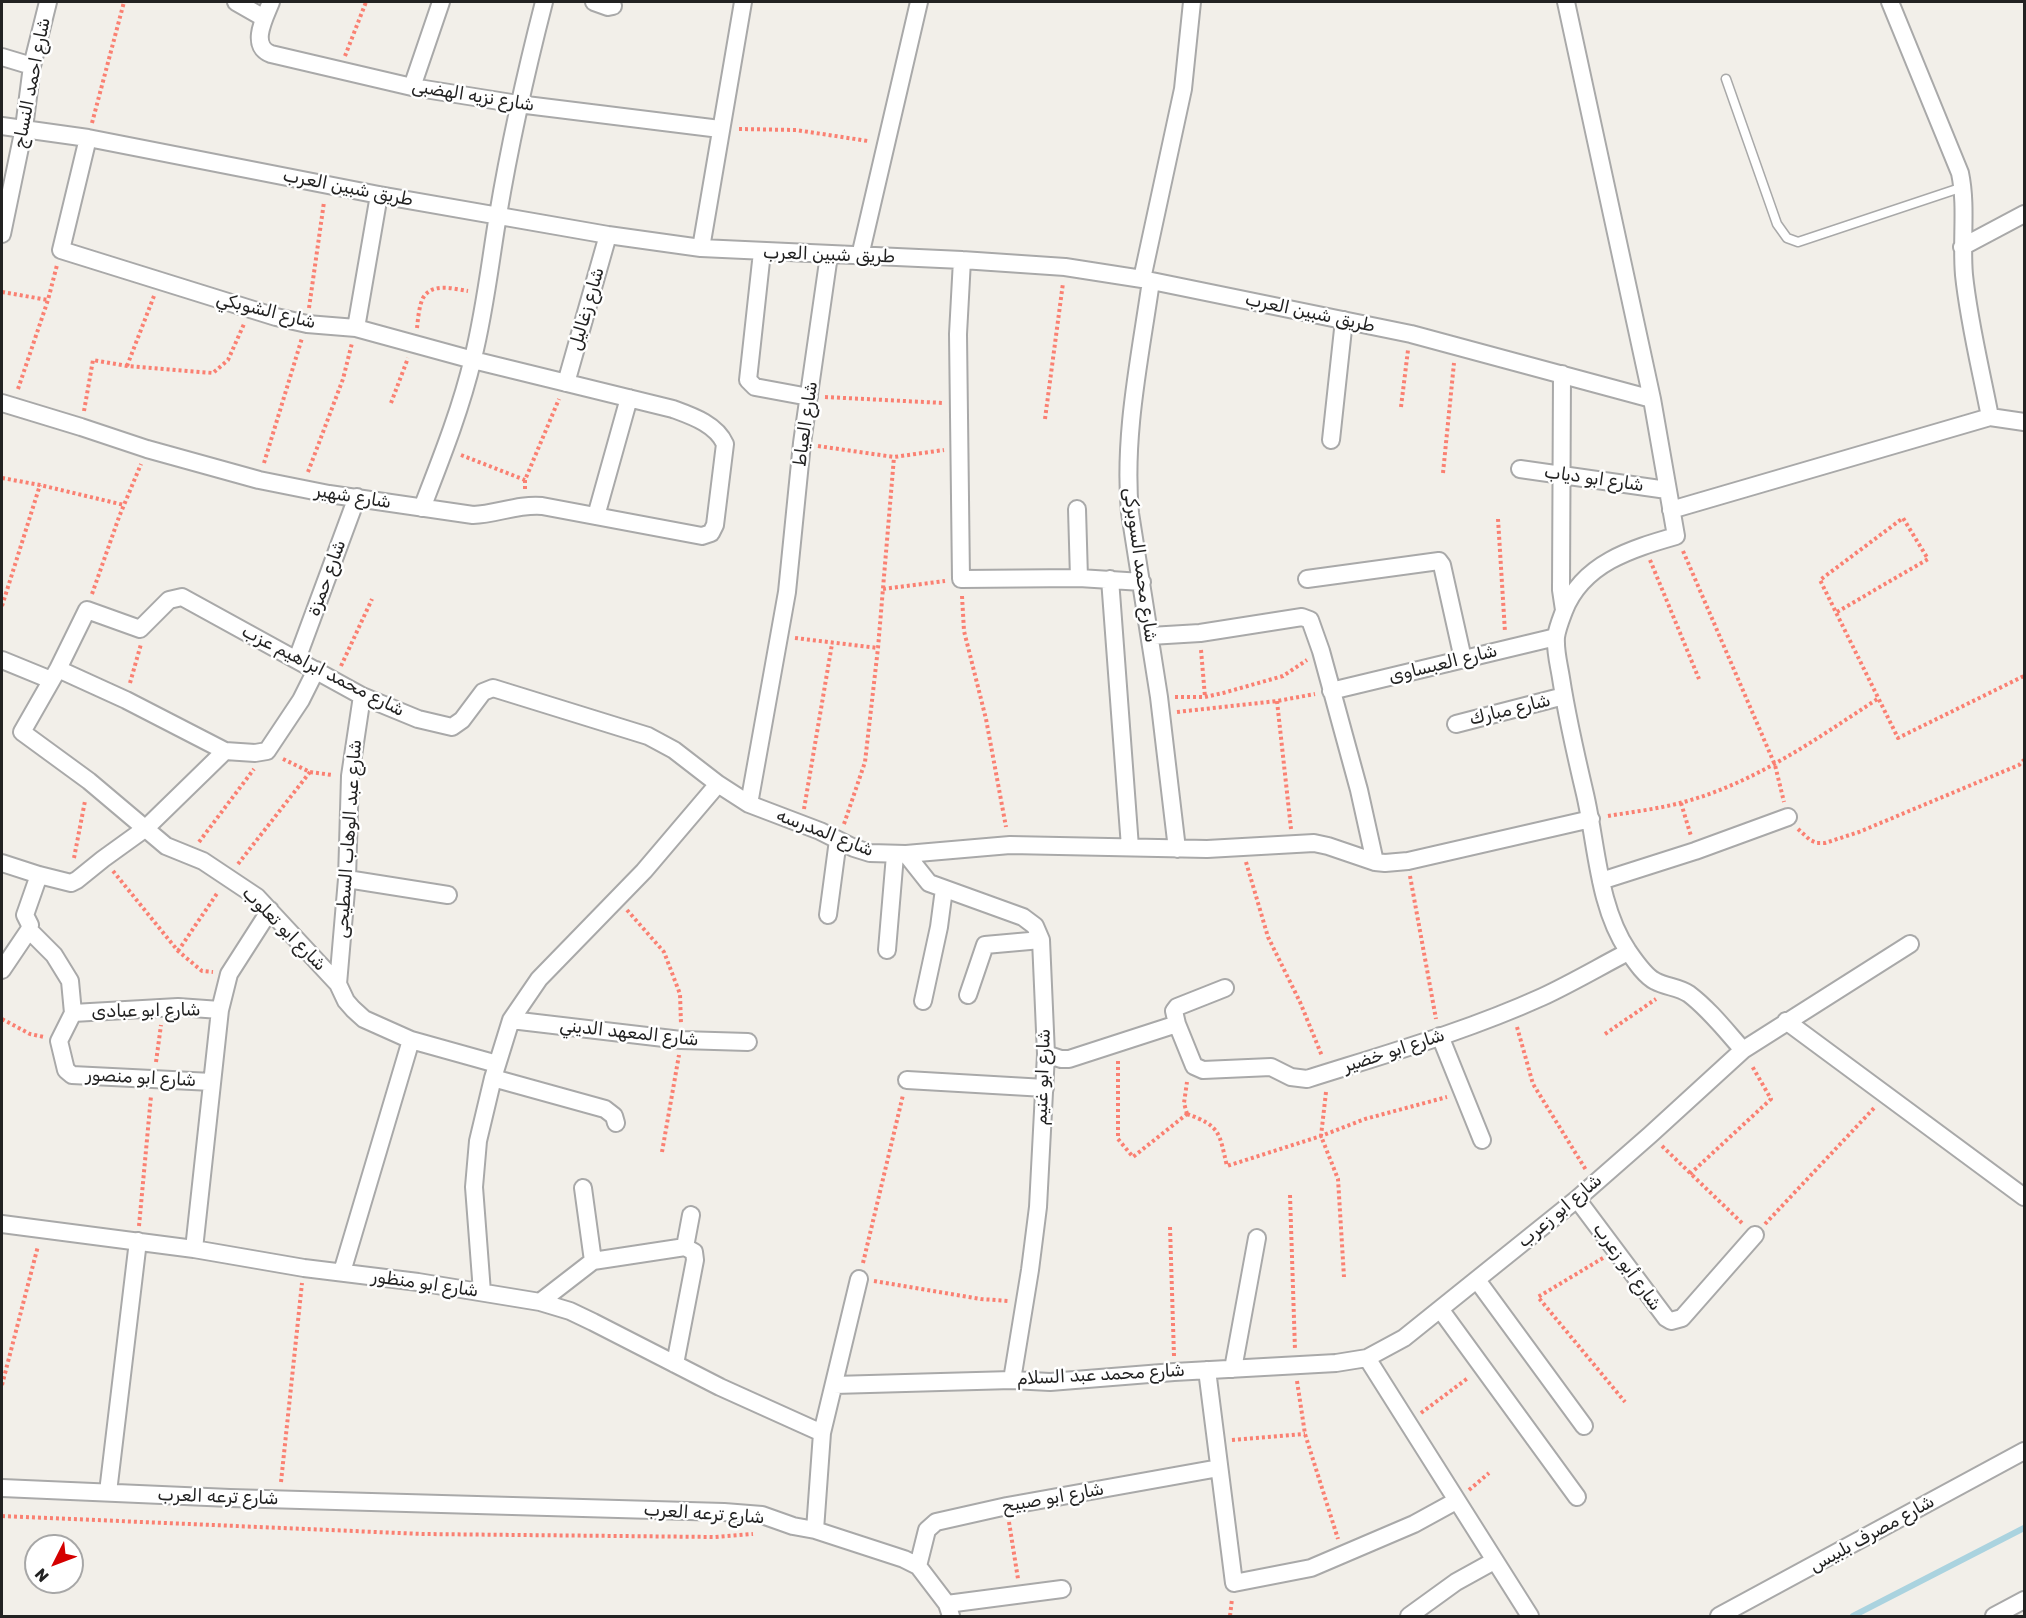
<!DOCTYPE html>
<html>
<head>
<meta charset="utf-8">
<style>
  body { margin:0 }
  #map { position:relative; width:2026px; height:1618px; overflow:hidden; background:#f2efe9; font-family:Rubik,sans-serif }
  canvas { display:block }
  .frame { position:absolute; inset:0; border:3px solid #222; pointer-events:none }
  .north { position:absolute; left:24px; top:1534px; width:60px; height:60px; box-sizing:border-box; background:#fff; border:2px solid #a7a7a7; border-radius:50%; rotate:228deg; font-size:16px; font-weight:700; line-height:24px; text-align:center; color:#222 }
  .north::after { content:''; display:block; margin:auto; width:21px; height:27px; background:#d40000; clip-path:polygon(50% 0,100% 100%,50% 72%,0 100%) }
</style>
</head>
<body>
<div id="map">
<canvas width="2026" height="1618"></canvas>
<div class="frame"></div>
<div class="north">N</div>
</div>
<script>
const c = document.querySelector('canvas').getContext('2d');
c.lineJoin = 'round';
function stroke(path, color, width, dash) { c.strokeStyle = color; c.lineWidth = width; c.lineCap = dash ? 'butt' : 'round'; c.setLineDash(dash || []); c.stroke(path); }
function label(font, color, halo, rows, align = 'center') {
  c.font = font + ' Rubik,Cairo,sans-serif'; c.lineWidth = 5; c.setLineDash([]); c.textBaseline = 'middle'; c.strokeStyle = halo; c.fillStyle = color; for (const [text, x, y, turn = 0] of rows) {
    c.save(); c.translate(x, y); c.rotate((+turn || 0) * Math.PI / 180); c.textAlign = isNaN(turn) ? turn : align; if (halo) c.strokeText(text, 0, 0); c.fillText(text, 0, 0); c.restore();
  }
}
stroke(new Path2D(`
  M1853 1616 2024 1528`), '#aad3df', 6);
const lane = new Path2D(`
  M1726 79 1777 224 1787 238 1798 242 1963 187`);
const street = new Path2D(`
  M236 2 264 18
  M271 2C265 17 249 46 271 54L412 87 518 104 720 129
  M594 2 608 7 613 6
  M1566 2 1652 399 1676 536C1631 549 1583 563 1564 611 1561 619 1557 629 1556 637 1555 651 1559 665 1561 678 1567 717 1576 756 1585 794 1597 846 1598 906 1628 951 1635 961 1645 976 1655 981 1666 987 1679 987 1689 994 1710 1010 1726 1031 1743 1050
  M1890 2 1960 173C1967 206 1961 241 1964 275 1969 323 1981 370 1990 417L2024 422
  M2 57 32 66
  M412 87 441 2
  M2 126 88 138 379 195 608 235 701 248 962 260 1065 267 1142 279 1411 334 1652 399
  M2 234 24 128 32 66 48 2
  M1962 247 2024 214
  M701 248 743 2
  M762 252 748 380 755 387 809 397
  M860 256 919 2
  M962 260 958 334 961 579 1079 578 1142 582
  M1142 279 1183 89 1192 2
  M1151 281C1140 358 1123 435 1130 513L1159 697 1177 849
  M356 328 379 195
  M1562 374 1561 590 1564 610
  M566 383 608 235
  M2 403 81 427 147 449 259 480 329 494 473 515C497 514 518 504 542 506L702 536 711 533 715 525 725 444C716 424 692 416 673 409L473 360 356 328 307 324 276 317 61 250 88 138
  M1331 440 1344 320
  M1520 469 1667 490
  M422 508C441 459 461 409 473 358 485 310 490 263 498 215 510 143 526 72 544 2
  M1077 509 1079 578
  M1671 510 1990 417
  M596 516 629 398
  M1110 579 1130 847
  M1307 579 1439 561 1442 565 1463 659
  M1150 636 1200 633 1302 617 1310 620 1321 651 1359 790 1375 862
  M297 659 357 497
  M2 660 51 680
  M58 669 126 700 225 751 255 753 267 751 301 700 316 670
  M1331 691 1556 637
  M1456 724 1564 696
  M749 804 787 592 802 443 829 255
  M906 854 929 883 1023 917 1035 926 1041 940 1046 1054 1038 1207 1030 1270 1012 1380
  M2 863 39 875 71 883 77 880 103 859 146 828 225 751
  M39 875 25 915 30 925 29 930 54 955 70 981 73 1013 59 1041 66 1070 72 1075 212 1082
  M347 879 448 895
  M1601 881 1695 851 1788 817
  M828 915 838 840
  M887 950 895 855
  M2 970 29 930
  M338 984 347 879 350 776 362 696
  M1225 988 1177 1007 1174 1011 1177 1024 1194 1066 1203 1070 1271 1067 1291 1077 1307 1079C1386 1054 1467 1031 1542 997 1572 983 1599 967 1628 952
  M968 995 985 945 1041 940
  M923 1001 939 927 944 889
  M73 1013 178 1007 220 1010
  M511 1020 681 1040 748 1042
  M1786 1021 2024 1197
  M1440 1036 1482 1140
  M411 1040 364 1019 353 1009 346 1001 338 984 257 897 203 861 166 846 89 781 22 732 58 669 87 610 140 629 169 600 182 597 362 696 418 719 452 727 462 720 483 692 493 688 648 736 674 750 718 784 749 804 820 831 854 848 870 853 906 854 1010 845 1207 849 1314 843 1328 846 1375 862 1385 863 1408 861 1591 819
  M1046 1054 1061 1059H1069L1177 1024
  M493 1078 605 1109 614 1116 616 1123
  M907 1080 1045 1088
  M583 1188 593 1261
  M1577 1199 1666 1318 1671 1321 1682 1318 1755 1235
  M2 1224 194 1249 304 1268 418 1282 540 1302 570 1311 593 1322 720 1387 822 1433
  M685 1247 691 1215
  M194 1249 220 1010 229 974 270 910
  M342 1272 411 1040 497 1064
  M1477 1280 1584 1426
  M482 1292 474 1187 478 1141 493 1078 511 1020 539 979 644 871 718 784
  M540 1302 593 1261 685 1247
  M1440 1309 1577 1497
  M1367 1358 1530 1616
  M675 1364 695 1260 694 1252 685 1247
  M1233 1369 1257 1238
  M1207 1370 1234 1583 1311 1568 1414 1524 1456 1501
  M834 1385 1012 1380 1050 1382 1174 1372 1336 1363 1367 1358 1404 1338 1577 1199 1650 1135 1743 1050 1910 944
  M2 1488 230 1498 724 1512 762 1515 793 1526 815 1530 904 1559 918 1566 947 1604 951 1616
  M108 1492 138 1241
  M815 1530 822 1433 859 1279
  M918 1566 927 1530 936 1522 1007 1506 1219 1468
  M947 1604 1062 1589
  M1409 1616 1456 1582 1494 1561
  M1719 1616 2024 1451
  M1994 1616 2024 1600`);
stroke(lane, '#a9a9a9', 11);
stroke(street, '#a9a9a9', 20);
stroke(new Path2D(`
  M345 56 366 2
  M92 123 124 2
  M739 129 796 130 868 141
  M2 292 48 300
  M309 308 324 202
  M417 328C418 319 419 306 423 298 432 282 454 289 468 291
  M127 366 154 296
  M18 389 48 300 57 265
  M825 397 944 403
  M391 403 408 358
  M1401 407 1408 350
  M84 411 93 360 127 366 213 373 228 360 244 324
  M1045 419 1063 283
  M818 446 894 457 944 450
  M461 455 525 480
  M264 463 302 338
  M308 472 343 379 352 343
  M1443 473 1454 363
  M2 478 40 485 124 505
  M525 489V480L559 399
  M1498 519 1505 632
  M1683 551 1775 765 1784 802
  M1650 560 1699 679
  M883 589 945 581
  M92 594 119 517 141 464
  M962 596 964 631 986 719 1006 827
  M2 606 40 485
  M1837 612 1928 559 1903 518 1820 580 1898 738 2024 676
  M795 638 878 648
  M1201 650 1205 697
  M341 666 372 599
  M130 683 141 644
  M1175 697H1205L1223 693 1283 676 1307 660
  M1277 701 1291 829
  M1177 712 1277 701 1315 694
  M283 759 310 772 332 775
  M1681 803 1691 836
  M804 809 832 644
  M1608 816C1632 812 1657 809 1680 803 1754 784 1816 739 1879 698
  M844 824 865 762 878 648 894 457
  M1798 829 1810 840 1817 843H1825L1859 832 2019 765 2024 760
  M199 842 254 769
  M74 858 85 801
  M1246 862 1268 937 1300 1002 1322 1056
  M238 864 310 772
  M113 871 178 951 202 971 213 972
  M1410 876 1436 1019
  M627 910 664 952 680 994 681 1024
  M178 951 218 892
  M2 1019 30 1034 44 1037
  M1517 1027 1533 1084 1586 1170
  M1605 1034 1656 999
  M1118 1061V1139L1133 1157 1187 1114
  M156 1062 161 1025
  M1326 1092 1321 1136 1338 1179 1344 1277
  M1187 1114C1221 1126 1219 1133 1227 1166L1321 1136 1365 1119 1447 1097
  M1187 1114 1184 1103 1187 1082
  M1662 1146 1743 1224
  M662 1152 679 1055
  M1690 1174 1771 1099 1752 1066
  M1290 1195 1295 1350
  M1765 1224 1875 1107
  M139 1226 151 1096
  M1170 1227 1174 1356
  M1603 1258 1538 1297 1625 1402
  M863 1263 903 1095
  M874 1281 981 1299 1009 1301
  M1297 1381 1305 1434 1338 1539
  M2 1385 38 1246
  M1421 1413 1468 1378
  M1232 1440 1305 1434
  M281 1482 302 1283
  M1469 1490 1489 1473
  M2 1516 423 1534 715 1537 753 1534
  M1009 1522 1018 1579
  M1230 1616 1232 1599`), '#fa8072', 4, [3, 3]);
stroke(lane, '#fff', 8);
stroke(street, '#fff', 16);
label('18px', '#222', '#fff', [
  ["شارع احمد النساج",32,83,-79],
  ["شارع نزيه الهضبى",473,96,9],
  ["طريق شبين العرب",348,188,11],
  ["طريق شبين العرب",829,255,2],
  ["شارع زغاليل",587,309,-74],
  ["شارع الشوبكي",266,311,14],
  ["طريق شبين العرب",1310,313,12],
  ["شارع العياط",806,424,-82],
  ["شارع ابو دياب",1594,479,8],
  ["شارع شهير",353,497,9],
  ["شارع محمد السوبركى",1140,565,82],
  ["شارع حمزة",327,578,-70],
  ["شارع العبساوى",1443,664,-14],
  ["شارع محمد ابراهيم عزب",323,671,27],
  ["شارع مبارك",1510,710,-14],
  ["شارع المدرسه",825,833,21],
  ["شارع عبد الوهاب السطيحى",349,839,-86],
  ["شارع ابو تعلوب",284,929,45],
  ["شارع ابو عبادى",146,1011,-1],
  ["شارع المعهد الديني",629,1033,6],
  ["شارع ابو خضير",1394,1051,-18],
  ["شارع ابو غنيم",1043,1077,-88],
  ["شارع ابو منصور",141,1078,3],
  ["شارع ابو زعرب",1560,1211,-40],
  ["شارع أبو زعرب",1627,1267,54],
  ["شارع ابو منظور",425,1284,8],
  ["شارع محمد عبد السلام",1101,1375,-3],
  ["شارع ترعه العرب",218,1497,2],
  ["شارع ابو صبيح",1053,1498,-10],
  ["شارع ترعه العرب",704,1514,4],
  ["شارع مصرف بلبيس",1872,1534,-29]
]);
</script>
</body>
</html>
